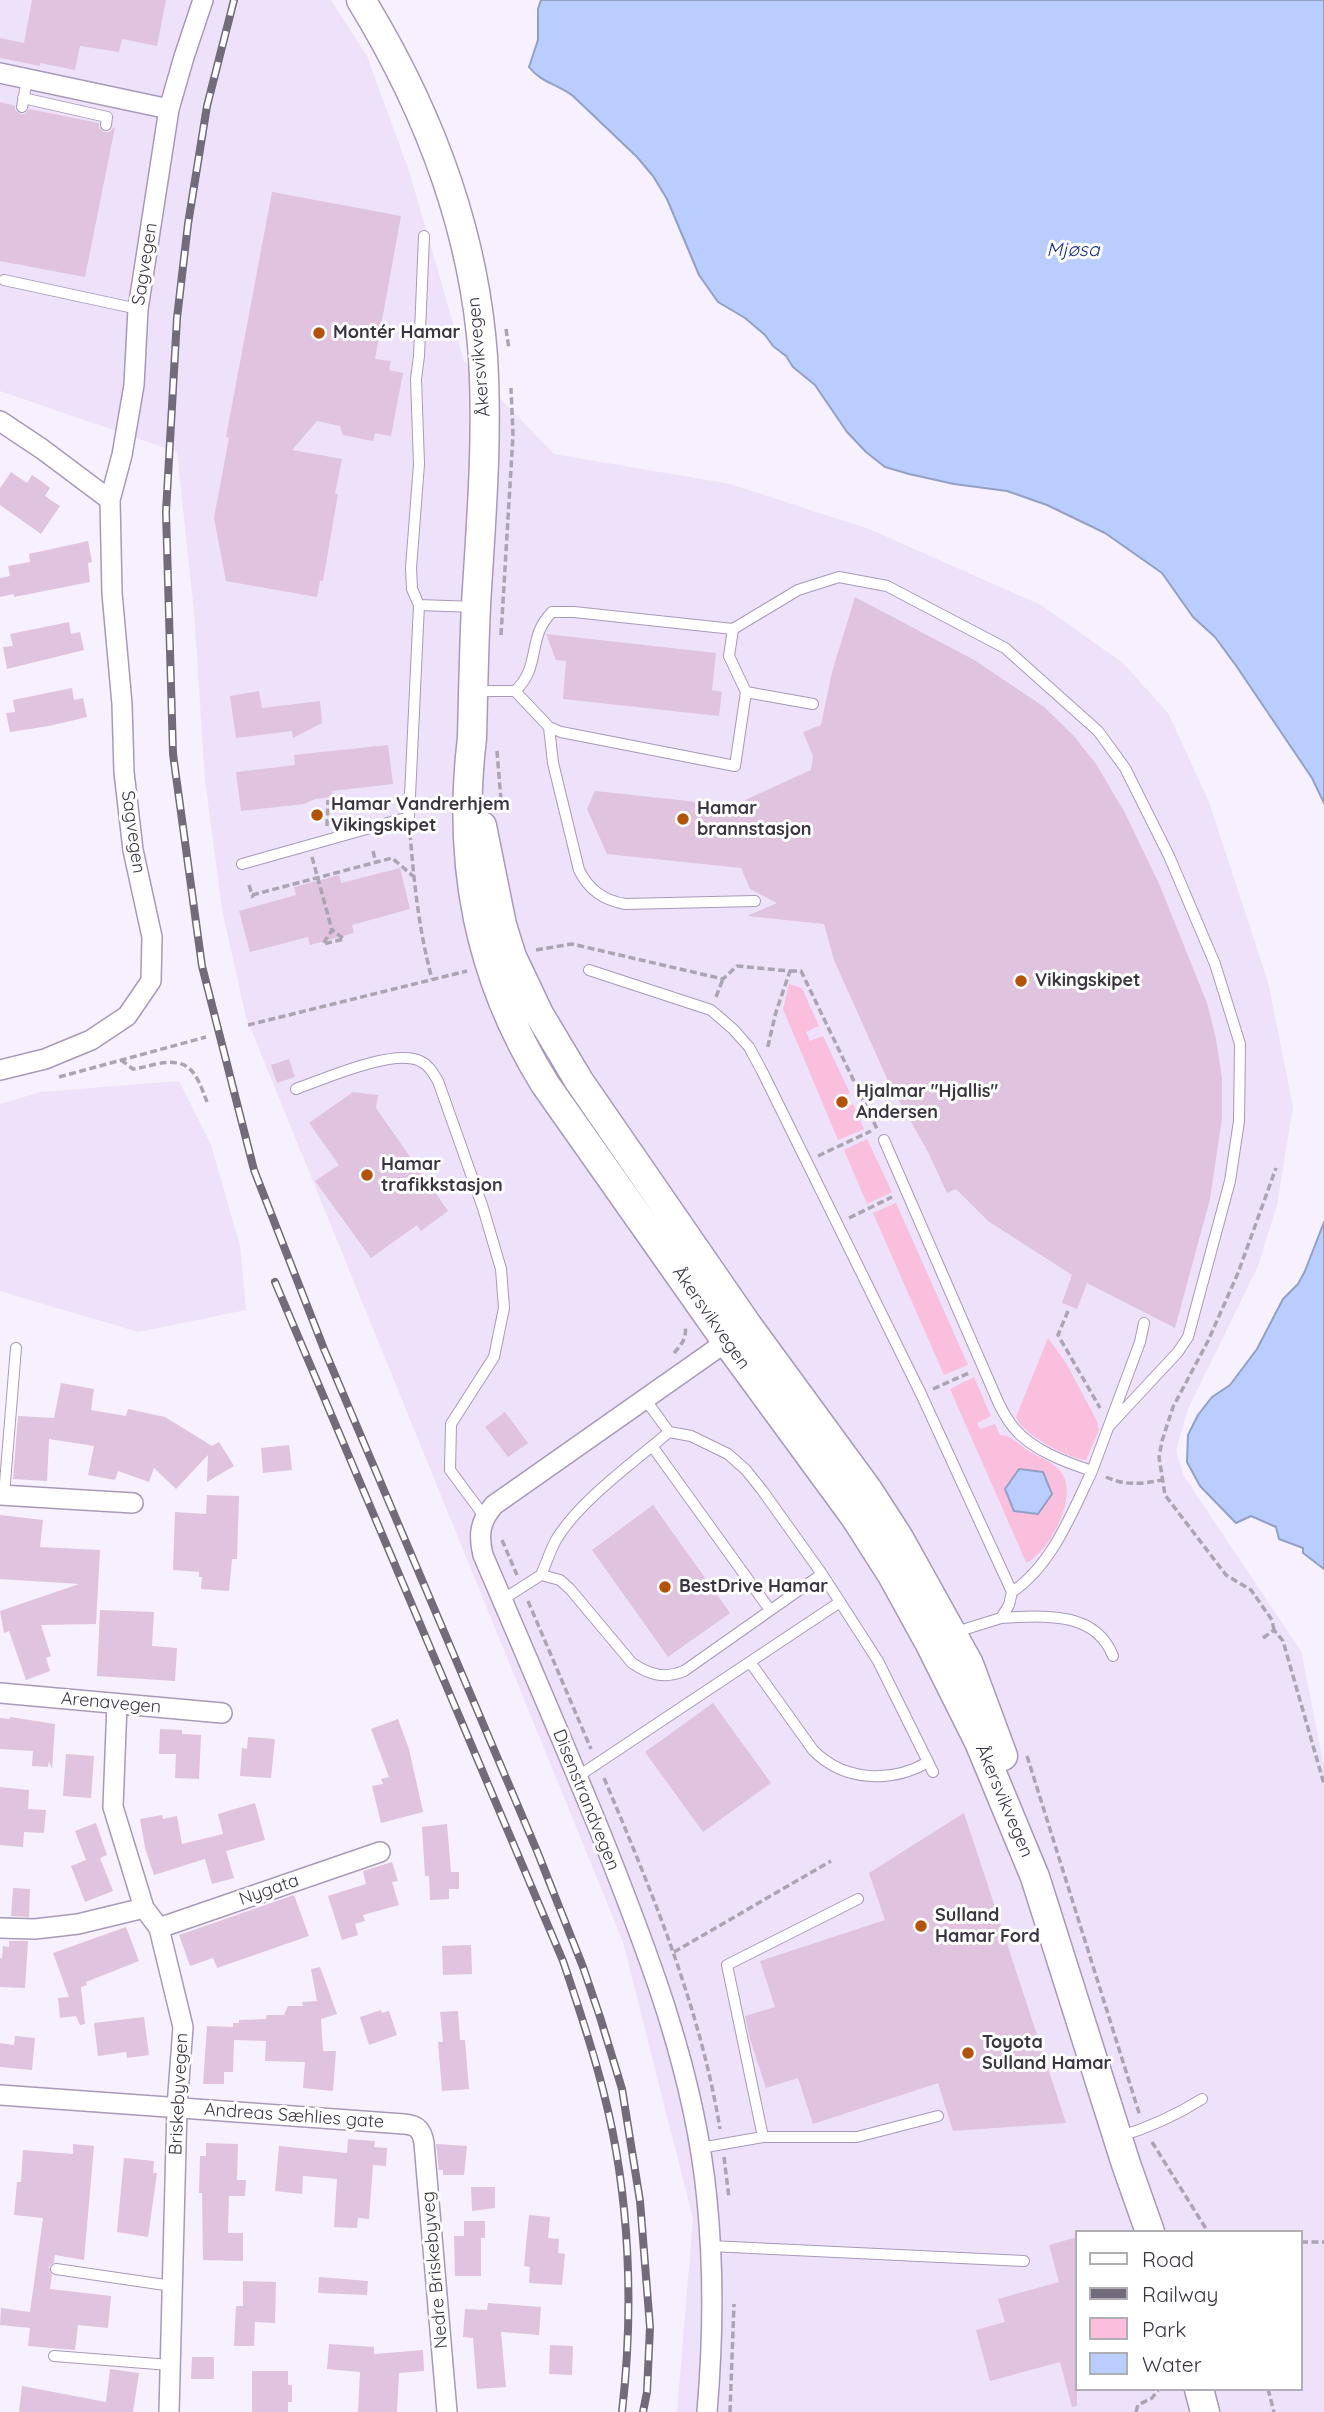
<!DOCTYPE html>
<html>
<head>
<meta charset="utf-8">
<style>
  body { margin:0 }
  #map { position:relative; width:1324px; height:2412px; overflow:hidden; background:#f7f0fe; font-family:Quicksand,sans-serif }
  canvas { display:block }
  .legend { position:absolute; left:1075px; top:2230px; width:228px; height:161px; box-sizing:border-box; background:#fff; border:2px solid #b1aeb3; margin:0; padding:9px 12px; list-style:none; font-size:21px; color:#3b3442 }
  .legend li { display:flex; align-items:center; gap:14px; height:35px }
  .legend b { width:35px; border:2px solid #b1aeb3 }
</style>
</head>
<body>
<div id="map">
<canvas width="1324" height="2412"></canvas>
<ul class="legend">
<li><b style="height:9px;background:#fff"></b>Road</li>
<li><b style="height:9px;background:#726b79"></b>Railway</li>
<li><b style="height:19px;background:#fabfdc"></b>Park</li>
<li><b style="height:19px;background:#b9cefe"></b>Water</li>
</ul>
</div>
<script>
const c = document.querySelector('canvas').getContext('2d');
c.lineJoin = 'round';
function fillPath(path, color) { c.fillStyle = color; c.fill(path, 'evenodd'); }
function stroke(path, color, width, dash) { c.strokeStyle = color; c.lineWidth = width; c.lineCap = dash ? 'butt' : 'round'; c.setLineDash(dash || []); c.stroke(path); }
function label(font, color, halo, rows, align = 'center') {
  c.font = font + ' Quicksand,sans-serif'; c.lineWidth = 6; c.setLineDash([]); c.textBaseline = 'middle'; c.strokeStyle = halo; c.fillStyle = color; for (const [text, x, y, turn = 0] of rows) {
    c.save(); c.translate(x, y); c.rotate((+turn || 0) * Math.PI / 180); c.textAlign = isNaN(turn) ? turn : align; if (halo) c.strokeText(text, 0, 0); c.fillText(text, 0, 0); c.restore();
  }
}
fillPath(new Path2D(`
  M0 0H331L367 56 409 171 464 361 554 454 730 484 869 529 1041 605 1123 663 1168 713 1209 802 1268 982 1293 1107 1277 1205 1258 1266 1188 1409 1176 1450 1183 1475 1301 1651 1324 1766V2412H677L693 2219 623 1942 246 1017 222 909 205 780 194 612 177 452 0 391ZM1077 2232H1301V2389H1077Z
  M179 1081 211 1145 240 1246 246 1310 138 1332 0 1291V1104L41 1092Z`), '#ede2fa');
fillPath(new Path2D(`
  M789 984 802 988 819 1026 806 1032 810 1041 823 1036 850 1093 835 1100 839 1109 853 1104 864 1129 838 1140 783 1009Z
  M867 1139 892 1192 867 1204 844 1150Z
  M896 1203 968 1365 944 1375 873 1213Z
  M1048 1338 1066 1363 1097 1421 1099 1430 1086 1460C1067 1458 1023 1435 1016 1417Z
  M974 1377 991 1416 977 1423 980 1429 995 1424 1000 1435C1012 1435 1021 1447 1032 1453 1042 1458 1053 1463 1060 1471 1078 1491 1056 1535 1041 1551 1038 1555 1033 1558 1029 1562H1026L950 1389ZM1020 1469 1043 1472 1052 1494 1038 1513 1014 1511 1005 1489Z`), '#fabfdc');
const water = new Path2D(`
  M541 0H1324V803L1312 778 1237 667 1215 637 1193 617 1162 573 1105 533 1047 505 1007 491 954 484 909 474 885 467 866 452 847 432 815 385 793 367 786 356 773 346 765 335 745 318 718 302 699 275 667 199 653 176 637 157 573 96C559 85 540 82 529 67L538 40V9Z
  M1324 1222V1569L1303 1553V1548L1279 1539 1276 1527 1251 1516 1236 1523 1200 1486 1187 1462 1188 1435 1198 1415 1212 1397 1230 1385 1257 1349 1283 1299 1298 1284 1305 1271Z
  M1019 1469 1043 1472 1052 1494 1038 1514 1014 1511 1005 1489Z`);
fillPath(water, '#b9cefe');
stroke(water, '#93a0c6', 2);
fillPath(new Path2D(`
  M32 0H166L157 46 122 39 119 52 80 46 75 70 40 63V66L0 58V38L24 43Z
  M0 102 15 106V110L20 114H25L29 109 99 123V128L104 132H109L115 127 85 277 0 261Z
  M272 192 401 216 375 359 391 361 389 370 403 373 391 436 375 433 373 441 343 435 340 426 317 421 292 450 342 459 335 494H338L323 581H320L317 597 226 581 214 518 229 438 226 437Z
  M11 472 27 483 32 475 41 481 50 488 45 496 60 506 41 534 0 505V488Z
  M88 541 92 562 88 563 90 582 14 597V594L0 597V578L10 576 8 566 30 562 29 554Z
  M855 597 976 661 1044 707 1073 735 1096 764 1125 813 1160 886 1207 1003 1216 1039 1222 1078V1118L1210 1199 1175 1328 1087 1283 1077 1309 1062 1303 1072 1275 988 1221 956 1189 947 1193 928 1152 889 1083 834 960 824 924 747 916 777 903 750 889 741 868 607 854 587 809 595 791 744 807 745 800 811 770 813 756 803 732 821 725 832 672Z
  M69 622 71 634 80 632 84 650 7 669 3 647 13 646 10 634Z
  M546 634 716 653 712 690 722 692 719 716 563 699 566 661 556 660Z
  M72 688 74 700 83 698 87 717 49 726 10 732 6 713 15 712 13 700Z
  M259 691 262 708 320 701 322 723 293 738 292 731 236 738 230 696Z
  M388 745 393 784 332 791 333 797 315 799 304 804 241 811 236 772 295 765 294 755Z
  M400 868 410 909 352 925 354 933 310 945 308 937 250 952 239 911 296 895 294 887 339 875 341 883Z
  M289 1059 295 1077 277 1083 271 1065Z
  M353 1092 378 1095 376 1108 448 1211 421 1231 417 1225 371 1258 315 1181 339 1165 309 1123Z
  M61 1383 94 1389 91 1410 126 1416 128 1409 165 1417 212 1446 219 1442 234 1466 207 1482 208 1455 176 1489 154 1468 149 1482 118 1471 115 1480 88 1475 94 1446 49 1439 47 1481 13 1479 18 1416 54 1418Z
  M505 1412 528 1443 508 1457 485 1427Z
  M289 1445 292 1470 263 1473 261 1448Z
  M207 1495 239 1496 237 1559H232L229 1591 201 1589 202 1577H199V1572L173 1570 175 1512 206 1514Z
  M653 1505 730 1613 668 1657 592 1550Z
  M0 1515 43 1520 40 1547 100 1550 96 1624 41 1625 51 1656 46 1658 50 1671 26 1680 9 1631 4 1633 0 1611 79 1584 0 1579Z
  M100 1610 154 1612 152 1646 177 1648 175 1681 97 1676Z
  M713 1703 771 1783 703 1832 645 1752Z
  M10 1717 55 1724 52 1769 49 1761 48 1767 32 1766 33 1751 0 1749V1718L10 1719Z
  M398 1719 409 1749 423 1812 381 1823 372 1786 383 1784 381 1779 389 1777 371 1729Z
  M160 1729 182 1730V1734L201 1735 199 1779 175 1778 176 1754H159Z
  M248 1737 275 1739 271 1778 240 1776 242 1748 247 1749Z
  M66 1754 94 1756 91 1798 63 1796Z
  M0 1787 29 1790 28 1809 46 1810 44 1833 24 1832 23 1847 0 1845Z
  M255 1803 265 1840 226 1851 234 1878 212 1884 205 1859 154 1875 145 1848 140 1819 162 1815 163 1819 177 1816 182 1844 223 1834 218 1814Z
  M964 1813 1066 2123 953 2131 938 2083 813 2124 798 2078 766 2088 750 2039 745 2016 775 2007 760 1961 885 1920 869 1873Z
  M96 1823 107 1855 100 1858 113 1891 85 1902 71 1866 86 1860 75 1831Z
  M447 1824 451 1872H459V1889H449V1899L430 1900 429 1876H425L422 1827Z
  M392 1862 398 1881 392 1882 399 1905 363 1915 365 1921 355 1924 358 1935 342 1940 328 1896 366 1884 363 1871Z
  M13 1888 30 1889 29 1917 11 1916Z
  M294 1895 309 1936 217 1968 213 1958 190 1966 179 1935Z
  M126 1927 139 1961 86 1982 87 1985 81 1987 85 2024 80 2025 76 2016 60 2018 58 1998 69 1997 53 1953Z
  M9 1941H28L25 1988 0 1987V1958H2L3 1946 9 1947Z
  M471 1945 472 1974 443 1975 442 1946Z
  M320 1967 337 2014 321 2019 323 2051H336L333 2091 303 2088 305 2062 265 2061 266 2041 234 2040 233 2072H224V2084H203L207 2026 233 2027V2023H239V2020L266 2019 267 2015H284L288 2006H303L302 2002 317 2001 311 1969Z
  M381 2010 382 2013 389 2011 397 2035 369 2045 360 2017Z
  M458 2011 460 2040H465L469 2089 442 2091 438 2042H443L440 2012Z
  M144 2017 149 2055 127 2058 126 2052 98 2056 94 2023Z
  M15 2036 35 2038 32 2070 0 2067V2043L14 2045Z
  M348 2139 375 2141 374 2147 387 2148 386 2166 373 2165 369 2219 358 2218 357 2228 334 2227 337 2179 303 2176 302 2194 275 2191 279 2146 347 2153Z
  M206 2143 238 2144 237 2180H246L245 2196H229L228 2233H243V2261L203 2260 202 2193H199L200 2156H206Z
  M73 2144 94 2146 84 2260 55 2255 54 2262 49 2267 52 2275 50 2289 111 2296 108 2328 78 2325 75 2350 28 2346 30 2328 0 2325 1 2308 30 2312 43 2218 14 2215 17 2182H21L23 2150 73 2154Z
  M436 2144 467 2146 464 2175H443V2170H439Z
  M124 2158 154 2161 153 2173H157L148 2237 117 2232Z
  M471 2187H495V2208L472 2211Z
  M529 2215 550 2217 548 2238 559 2239 558 2253 565 2254 562 2285 529 2283 530 2267 524 2266Z
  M464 2221H485V2238H481V2276H455L454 2236H464Z
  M1077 2237V2406L1072 2407 1060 2362 990 2381 976 2330 1005 2322 998 2299 1059 2282 1049 2245Z
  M319 2277 368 2281 367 2295 318 2293Z
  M243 2281 276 2282 275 2323 255 2322 254 2346H234L236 2306H243Z
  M488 2303 541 2307 539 2335 501 2332 506 2387 477 2389 473 2338 463 2337 465 2309 487 2310Z
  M329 2344 374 2347V2354L423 2350 424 2371 399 2373 397 2412H358L360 2372 327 2369Z
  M550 2345 573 2346 572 2375 549 2374Z
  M192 2357H214V2379H191Z
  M110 2369 139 2373 133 2412H19L22 2386 106 2402Z
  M252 2371H288V2385H292V2402H288V2412H252Z`), '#e0c3de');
const lane = new Path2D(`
  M23 98 107 117 106 125
  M22 107 27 79
  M424 236 419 356 416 379 419 464 411 568 412 589 419 605 475 607
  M4 280 138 309
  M474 691H515L549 727 561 732 735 766 746 692 729 656 733 629
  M515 691C542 666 526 638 552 612H574L733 629 798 590 839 577 887 586 1005 648 1098 731 1125 768 1169 856 1215 964 1240 1044 1239 1121 1230 1181 1188 1337 1178 1352 1110 1425
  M746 692 813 704
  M549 727 553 763 579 870C589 890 603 900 625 904L755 901
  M242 864 409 817 419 605
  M589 970 711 1010 733 1029 749 1047 762 1071 921 1394 1012 1592 1009 1605 1001 1618 956 1632
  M296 1089C324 1079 394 1048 420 1061 429 1065 433 1073 438 1081L483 1208 501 1269 504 1308 494 1357 451 1424 450 1470 484 1516
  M884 1140 999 1404C1003 1412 1008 1421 1014 1428 1032 1450 1065 1462 1092 1471L1140 1342 1144 1323
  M645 1399 669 1432 691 1436 728 1454 746 1470 762 1490 822 1574 878 1661 933 1772
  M652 1446 770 1610
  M4 1495 16 1348
  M541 1575C546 1564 550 1551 556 1540 579 1501 634 1462 669 1432
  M1012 1592C1052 1565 1072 1513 1092 1471
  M502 1600 541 1575 560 1580 570 1589 632 1663C650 1675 664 1679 684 1671L822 1574
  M1001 1618C1043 1616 1095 1610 1113 1656
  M750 1662 813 1750C844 1782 892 1783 928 1762
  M577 1777 840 1602
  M763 2137H857L938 2116
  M1118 2137C1148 2128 1175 2116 1202 2099
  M700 2148 763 2137 727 1965 858 1899
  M710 2246 1024 2261
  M56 2269 172 2286
  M54 2356 170 2365`);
const street = new Path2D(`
  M0 73 169 109
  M0 421 42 449 110 500 112 593 122 704 124 772 133 850 152 937 151 981 127 1016 91 1040 45 1059 0 1070
  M110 500 122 455 134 385 138 309 169 109 184 57 203 0
  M0 1495 133 1503
  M0 1693 222 1713
  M117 1704 113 1807 144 1908 159 1928 183 2027 177 2107 169 2412
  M0 1928 35 1929 78 1924 144 1908
  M159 1928 380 1852
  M0 2095 404 2124C418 2125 422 2131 424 2143L447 2412
  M707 2412C713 2342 714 2270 707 2200 695 2072 648 1952 601 1834 563 1741 523 1648 483 1555 478 1535 480 1521 494 1505L736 1335`);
const secondary = new Path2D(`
  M361 0C427 108 474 229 483 357 488 440 481 522 476 605 474 649 473 693 472 738 457 863 478 976 545 1084L726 1341 855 1517 892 1575 930 1644 979 1742 1035 1877 1126 2164 1150 2232
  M482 826 502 925 512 957 539 1014 579 1081 748 1326 868 1490 899 1538 969 1664 1003 1756
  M1199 2389 1205 2412`);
stroke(lane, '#a899b9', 12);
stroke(street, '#a899b9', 22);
stroke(secondary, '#a899b9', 31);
stroke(new Path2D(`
  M506 329 509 349
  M501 635 513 435 511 388
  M497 751 502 813
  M327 826 328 800
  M410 833C414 883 419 931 432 979
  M373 851 376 863
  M312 857 332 930 323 944 344 939 332 930
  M249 885 253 898
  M252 895 392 858 413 876
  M536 950 572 944 723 979 737 966 790 971 776 1012 767 1050
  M790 971H801L877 1129
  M716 997 723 979
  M248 1025 467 971
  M121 1060 133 1069C141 1068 148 1066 156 1064 191 1057 196 1073 207 1102
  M59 1077 206 1037
  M818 1156 871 1131
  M849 1218 892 1197
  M1068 1311 1058 1335 1100 1408
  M674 1353C682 1344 687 1338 685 1326
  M933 1389 971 1372
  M1106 1477C1126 1486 1141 1484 1162 1480
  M502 1540 517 1575
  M528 1601 591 1749
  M1274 1630 1272 1620 1251 1590 1226 1575 1165 1495 1159 1457 1162 1441 1173 1407 1208 1341 1238 1273 1276 1168
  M1263 1638 1274 1630 1283 1641 1324 1784
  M1027 1756 1140 2116
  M604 1778C652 1892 700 2007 720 2129
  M674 1952 831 1861
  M1152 2142 1208 2232
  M724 2157 729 2198
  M1301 2242H1324
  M1268 2389 1274 2412
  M730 2412 734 2304
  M1136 2412 1138 2405 1152 2398 1159 2389`), '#aba4b2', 3.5, [7, 3.5]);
stroke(lane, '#fff', 10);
stroke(street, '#fff', 19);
stroke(secondary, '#fff', 28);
const rail = new Path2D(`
  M234 0 207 106 188 224 177 318 166 512 173 754 202 966 254 1170 324 1349 537 1851 583 1967 600 2017 622 2089 640 2201 650 2327 647 2392 643 2412
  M275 1282 563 1961C578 2005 593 2049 604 2094 630 2196 634 2308 622 2412`);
stroke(rail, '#726b79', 8);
stroke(rail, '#fff', 5, [16]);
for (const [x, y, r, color] of [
  [319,333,7,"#b35309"],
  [317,815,7,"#b35309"],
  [683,819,7,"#b35309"],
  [1021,981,7,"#b35309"],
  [842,1102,7,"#b35309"],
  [367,1175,7,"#b35309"],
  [665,1587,7,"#b35309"],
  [921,1926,7,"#b35309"],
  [968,2053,7,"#b35309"]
]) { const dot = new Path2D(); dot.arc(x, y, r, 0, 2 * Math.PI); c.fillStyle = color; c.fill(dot); stroke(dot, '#fff', 2.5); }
label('18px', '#3b3442', '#fff', [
  ["Sagvegen",145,264,-81],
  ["Åkersvikvegen",479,357,-95],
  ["Sagvegen",133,832,82],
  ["Åkersvikvegen",711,1318,55],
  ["Arenavegen",111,1703,5],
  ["Disenstrandvegen",586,1800,68],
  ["Åkersvikvegen",1004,1801,67],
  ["Nygata",269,1890,-19],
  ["Briskebyvegen",179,2094,-87],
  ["Andreas Sæhlies gate",294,2116,4],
  ["Nedre Briskebyveg",435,2270,-95]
]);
label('bold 18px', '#3b3442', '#fff', [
  ["Montér Hamar",333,333],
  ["Hamar Vandrerhjem",331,805],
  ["Vikingskipet",331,826],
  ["Hamar",697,809],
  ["brannstasjon",697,830],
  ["Vikingskipet",1035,981],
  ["Hjalmar \"Hjallis\"",856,1092],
  ["Andersen",856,1113],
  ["Hamar",381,1165],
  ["trafikkstasjon",381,1186],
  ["BestDrive Hamar",679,1587],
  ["Sulland",935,1916],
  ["Hamar Ford",935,1937],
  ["Toyota",982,2043],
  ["Sulland Hamar",982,2064]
], 'left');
label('italic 19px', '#193289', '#fff', [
  ["Mjøsa",1073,250]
]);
</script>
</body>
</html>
